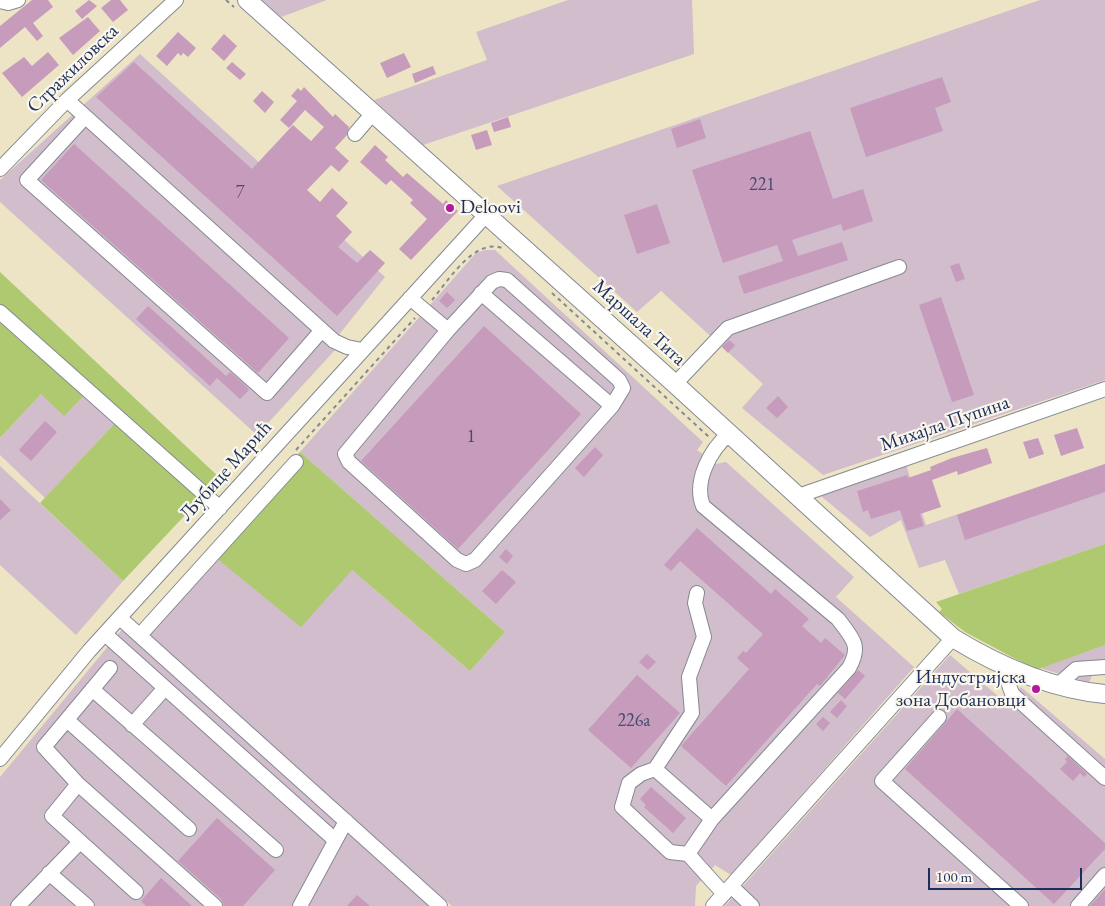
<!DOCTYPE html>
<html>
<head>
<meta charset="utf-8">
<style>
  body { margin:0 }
  #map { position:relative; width:1105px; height:906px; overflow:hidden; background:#ece4c5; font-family:"EB Garamond",serif }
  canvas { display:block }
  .scale { position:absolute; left:928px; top:868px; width:154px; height:22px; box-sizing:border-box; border:2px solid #1b2f5e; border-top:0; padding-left:6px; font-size:15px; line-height:18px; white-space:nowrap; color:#1b2f5e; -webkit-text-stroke:4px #fbf7ec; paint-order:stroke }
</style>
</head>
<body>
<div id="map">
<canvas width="1105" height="906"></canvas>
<div class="scale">100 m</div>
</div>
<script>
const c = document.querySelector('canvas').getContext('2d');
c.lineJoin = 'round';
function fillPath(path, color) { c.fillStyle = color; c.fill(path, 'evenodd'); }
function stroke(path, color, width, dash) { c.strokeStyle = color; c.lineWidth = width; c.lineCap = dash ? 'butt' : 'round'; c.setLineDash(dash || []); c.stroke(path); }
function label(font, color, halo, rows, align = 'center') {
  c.font = font + ' "EB Garamond",serif'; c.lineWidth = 4.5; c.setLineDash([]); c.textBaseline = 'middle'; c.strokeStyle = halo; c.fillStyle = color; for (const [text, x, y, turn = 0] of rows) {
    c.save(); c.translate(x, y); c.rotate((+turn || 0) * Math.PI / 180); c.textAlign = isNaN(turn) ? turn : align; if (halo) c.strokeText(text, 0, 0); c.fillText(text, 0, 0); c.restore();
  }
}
fillPath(new Path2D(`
  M262 0H327L281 17Z
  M568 0H692L694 54 423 145 374 100 487 60 476 32Z
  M1040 0H1105V380L823 475 742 408 763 384 661 291 637 312 497 186Z
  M140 54 385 277 334 341 335 350 257 435 0 202V180Z
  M485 250H495L703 442 697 450 716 464 726 462 854 577 836 597 914 667 731 875 715 865 696 886 695 906H452L179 664 446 906H0V777L124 627 139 628 209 552 352 570 470 671 505 632 300 452 476 253Z
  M41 394 84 395 115 423 45 498 0 455V438Z
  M1105 464V544L959 594 945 560 919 568 901 520 870 537 821 496 906 465 926 525Z
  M0 466 123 581 76 635 0 565Z
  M1105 645V675L1093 673 1089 683 1040 668Z
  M950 655 1006 703 1021 687 1105 759V906H725Z`), '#d1bdcb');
fillPath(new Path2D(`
  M0 272 220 478 123 581 40 503 115 423 84 395 64 416 41 394 0 438Z
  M300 452 505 632 470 671 352 570 301 627 209 552Z
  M1105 544V645L1036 670 965 632 939 612 942 609 936 602Z`), '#aec96f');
fillPath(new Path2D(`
  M32 0H48L53 7 33 23 43 36 37 41 25 27 0 48V26Z
  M89 0 97 6 82 19 75 11Z
  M111 0H120L128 10 113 22 101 8Z
  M88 17 100 31 73 55 59 38Z
  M178 32 196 48 188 57 183 53 181 56 178 53 167 66 156 56Z
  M224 34 237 46 224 61 211 49Z
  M48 52 59 65 22 97 2 73 24 57 32 66Z
  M404 53 411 67 387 78 380 63Z
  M134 62 252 169 293 125 311 141 324 127 305 110 289 128 280 120 297 101 291 96 298 88 301 91 304 87 333 117 335 114 349 127 347 135 335 148 349 161 339 172 331 165 307 190 320 202 332 188 348 203 336 216 352 232 338 247 357 263 370 250 385 263 337 316 96 97Z
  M232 62 246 74 240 80 226 68Z
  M433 66 436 74 415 83 412 74Z
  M942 77 951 102 935 108 943 131 866 157 850 108Z
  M262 91 274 102 265 113 253 101Z
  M508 117 511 127 494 132 491 123Z
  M700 119 706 138 677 148 671 129Z
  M487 130 492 145 476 150 471 135Z
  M810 131 833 199 863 189 873 221 843 231 841 224 792 240 798 256 842 242 848 260 744 294 738 276 783 261 777 245 723 263 692 170Z
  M74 144 289 338 258 373 41 180Z
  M375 145 388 157 385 160 403 177 407 173 443 204 446 200 458 211 411 260 399 249 427 219 410 203 413 200 391 180 386 185 360 162Z
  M657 204 670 243 637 254 624 215Z
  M959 263 965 279 956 282 950 266Z
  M447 292 455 300 447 308 439 301Z
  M941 297 974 395 952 402 919 305Z
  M148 306 226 376 230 372 246 386 249 390 240 399 217 378 210 386 136 319Z
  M484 326 581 414 458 549 361 461Z
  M729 340 735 345 728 353 722 347Z
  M778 396 788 407 777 418 766 408Z
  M45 421 57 432 31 461 19 450Z
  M1077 428 1084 448 1061 456 1054 435Z
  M1038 438 1044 454 1029 459 1023 442Z
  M595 447 603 455 584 477 575 468Z
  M987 448 992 463 958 475 957 471 932 480 941 507 920 514 924 526 907 531 900 510 871 519 868 510 863 512 857 491 907 475 908 478 931 470 930 467 952 458Z
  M1105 464V492L965 540 957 515Z
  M0 499 11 510 0 520Z
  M697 528 771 594 775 589 809 619 802 626 821 643 825 638 845 655 820 686 817 684 726 786 681 746 749 669 737 658 743 651 746 653 763 634 680 561 671 571 664 565Z
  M506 549 513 556 507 564 499 557Z
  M502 570 516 582 496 604 482 591Z
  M647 654 656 662 648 670 639 662Z
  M858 670 865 676 845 699 838 693Z
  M637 675 680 713 631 768 588 730Z
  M841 700 847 706 837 718 830 712Z
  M957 709 1105 843V849L1054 904 905 769Z
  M823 717 830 723 823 731 816 724Z
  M1068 756 1087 774 1084 777 1080 773 1073 781 1060 769 1067 762 1065 759Z
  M651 787 686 818 673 833 644 807 646 805 640 799Z
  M217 818 275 870 243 906H224L221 899 178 861Z
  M161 878 192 906H146L141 901Z
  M1105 889V906H1090L1099 896Z
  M357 895 370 906H347Z`), '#c69bbc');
const minor = new Path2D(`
  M0 1 8 3 18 0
  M67 100 334 341 347 347 362 350
  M85 117 27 180 267 393 322 330
  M355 134 373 113
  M0 169 67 100 176 0
  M481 293 612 406
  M410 298 448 330 345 454 349 462 457 560 466 564 475 560 612 406 623 388 619 380 507 280 499 279 492 282 448 330
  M0 312 220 508
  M675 384 728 328 899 267
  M798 496 1105 389
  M697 593 695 603 704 637 689 677 692 713 655 769 641 774 629 783 622 807 670 852 688 854 724 894
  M120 618 440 906
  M105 634 335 840
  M140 635 296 462
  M110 668 44 747 78 784 215 906
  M1010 668C1007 679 1008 685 1013 695L1105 778
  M1058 685 1076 669 1105 667
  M92 689 276 850
  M939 717 882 781 1021 906
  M67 720 189 829
  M132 725 165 688
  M0 759 89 651 486 215
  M655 769 712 819
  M78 784 52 816 136 892
  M688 854 712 819 849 668C862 645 852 638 838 619L703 506C693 481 711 449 729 434
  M49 873 87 906
  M731 886 752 906
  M18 906 80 842
  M300 906 346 821
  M713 906 953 638
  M1078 906 1105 875`);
const major = new Path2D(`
  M247 0 675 384 953 638C999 666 1051 689 1105 694`);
stroke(minor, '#848a92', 16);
stroke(major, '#848a92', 20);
stroke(new Path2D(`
  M226 0 234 7
  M552 293 709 437
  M432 300C448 281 474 238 502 248
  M296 450 415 318`), '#848a92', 2, [4, 4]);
stroke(minor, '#fff', 14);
stroke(major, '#fff', 18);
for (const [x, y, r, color] of [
  [450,208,5,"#b5179e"],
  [1036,689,5,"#b5179e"]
]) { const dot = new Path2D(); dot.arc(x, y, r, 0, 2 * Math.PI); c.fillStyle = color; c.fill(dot); stroke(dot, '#fbf7ec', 2); }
label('18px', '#464a76', null, [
  ["221",762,185],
  ["7",240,193],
  ["1",471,437],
  ["226a",634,721]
]);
label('20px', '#1b2f5e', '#fbf7ec', [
  ["Стражиловска",73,69,-44],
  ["Маршала Тита",639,323,42],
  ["Михајла Пупина",945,424,-19],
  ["Љубице Марић",226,471,-48]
]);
label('20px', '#1b2f5e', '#fbf7ec', [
  ["Deloovi",460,208],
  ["Индустријска",1026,678,"right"],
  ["зона Добановци",1026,701,"right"]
], 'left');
</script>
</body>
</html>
